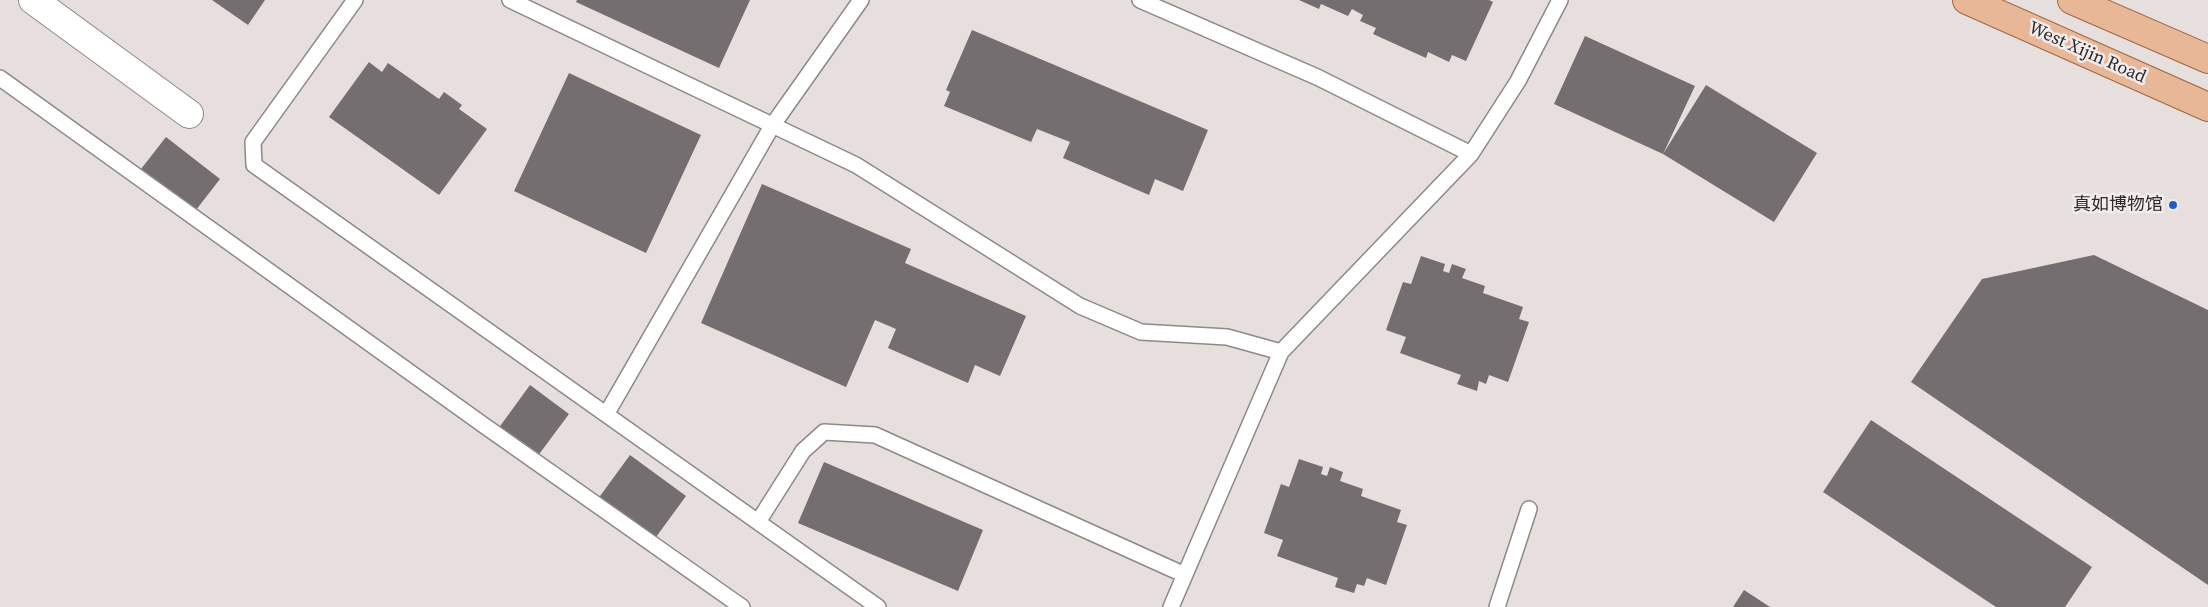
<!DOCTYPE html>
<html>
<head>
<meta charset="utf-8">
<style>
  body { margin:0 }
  canvas { display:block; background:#e6dfde }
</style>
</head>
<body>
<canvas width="2208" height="607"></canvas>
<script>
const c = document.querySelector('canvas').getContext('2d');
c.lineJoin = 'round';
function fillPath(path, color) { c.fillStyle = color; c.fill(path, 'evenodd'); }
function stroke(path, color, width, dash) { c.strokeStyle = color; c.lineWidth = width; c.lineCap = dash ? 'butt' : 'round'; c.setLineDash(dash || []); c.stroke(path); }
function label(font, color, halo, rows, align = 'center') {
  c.font = font + ' "Source Serif 4","Noto Sans SC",serif'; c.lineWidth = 5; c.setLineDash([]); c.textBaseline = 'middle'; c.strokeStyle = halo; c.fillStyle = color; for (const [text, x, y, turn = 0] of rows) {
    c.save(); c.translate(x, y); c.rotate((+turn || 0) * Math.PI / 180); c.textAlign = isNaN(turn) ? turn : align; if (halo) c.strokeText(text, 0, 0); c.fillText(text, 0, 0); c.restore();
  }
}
fillPath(new Path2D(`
  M212 0H265L248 25Z
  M577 0H750L719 68 576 2Z
  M1299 0H1489L1493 2 1466 61 1452 55 1449 62 1428 52 1426 58 1373 34 1376 28 1360 21 1363 15 1352 9 1348 16 1321 4 1319 9Z
  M972 30 1208 130 1183 191 1155 179 1149 195 1063 158 1070 142 1037 129 1031 142 944 106 950 92 946 90Z
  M1585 36 1695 86 1663 154 1706 85 1817 153 1774 222 1663 154 1554 104Z
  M369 62 382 72 388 63 439 99 444 92 462 105 459 109 487 129 439 195 329 117Z
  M569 73 701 135 646 253 514 191Z
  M166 137 220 179 196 210 141 169Z
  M762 184 911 249 905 263 1026 316 1000 376 975 365 968 383 888 348 896 329 875 320 846 387 701 323Z
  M2094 255 2208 310V585L1911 382 1982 279Z
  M1421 256 1445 264 1443 271 1449 273 1452 264 1466 269 1462 278 1485 286 1483 293 1523 307 1519 319 1529 322 1508 382 1489 375 1486 384 1479 381 1477 391 1457 384 1461 375 1400 353 1406 337 1386 330 1403 282 1411 284Z
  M530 385 569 414 537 457 498 429Z
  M1871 420 2092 567 2065 607H1996L1823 492Z
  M630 455 686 496 651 544 595 503Z
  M1299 459 1323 467 1321 474 1327 476 1330 467 1343 472 1340 481 1363 489 1361 496 1401 510 1397 522 1407 525 1386 585 1367 578 1364 586 1357 584 1354 593 1335 587 1338 578 1277 556 1283 540 1264 533 1281 484 1289 487Z
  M824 462 983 530 958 591 798 523Z
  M1744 590 1770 607H1733Z`), '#746e70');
const lane = new Path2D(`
  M355 0 253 142 254 165 878 607
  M510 0 856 165 1080 306 1141 332 1227 337 1281 352
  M1140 0 1317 77 1471 154
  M0 78 482 424 742 607
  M607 413 772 126 861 0
  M758 522 803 451 824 432 875 435 1185 575
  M1171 607 1281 352 1471 154 1518 81 1560 0
  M1497 607 1529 509`);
const street = new Path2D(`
  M33 0 189 114`);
const primary = new Path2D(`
  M1967 0 2208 107
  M2072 0 2208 59`);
stroke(lane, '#8e8887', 18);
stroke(street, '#8e8887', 30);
stroke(primary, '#9c6744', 30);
stroke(lane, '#fff', 15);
stroke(street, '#fff', 28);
stroke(primary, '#e8b797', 28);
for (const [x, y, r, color] of [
  [2173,205,5,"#225cc9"]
]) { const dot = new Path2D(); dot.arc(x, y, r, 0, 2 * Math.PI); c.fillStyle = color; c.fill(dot); stroke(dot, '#f3ecec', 2); }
label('18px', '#2e2c2b', '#f3ecec', [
  ["West Xijin Road",2087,53,24]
]);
label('18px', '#2e2c2b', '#f3ecec', [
  ["真如博物馆",2163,205]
], 'right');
</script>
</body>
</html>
